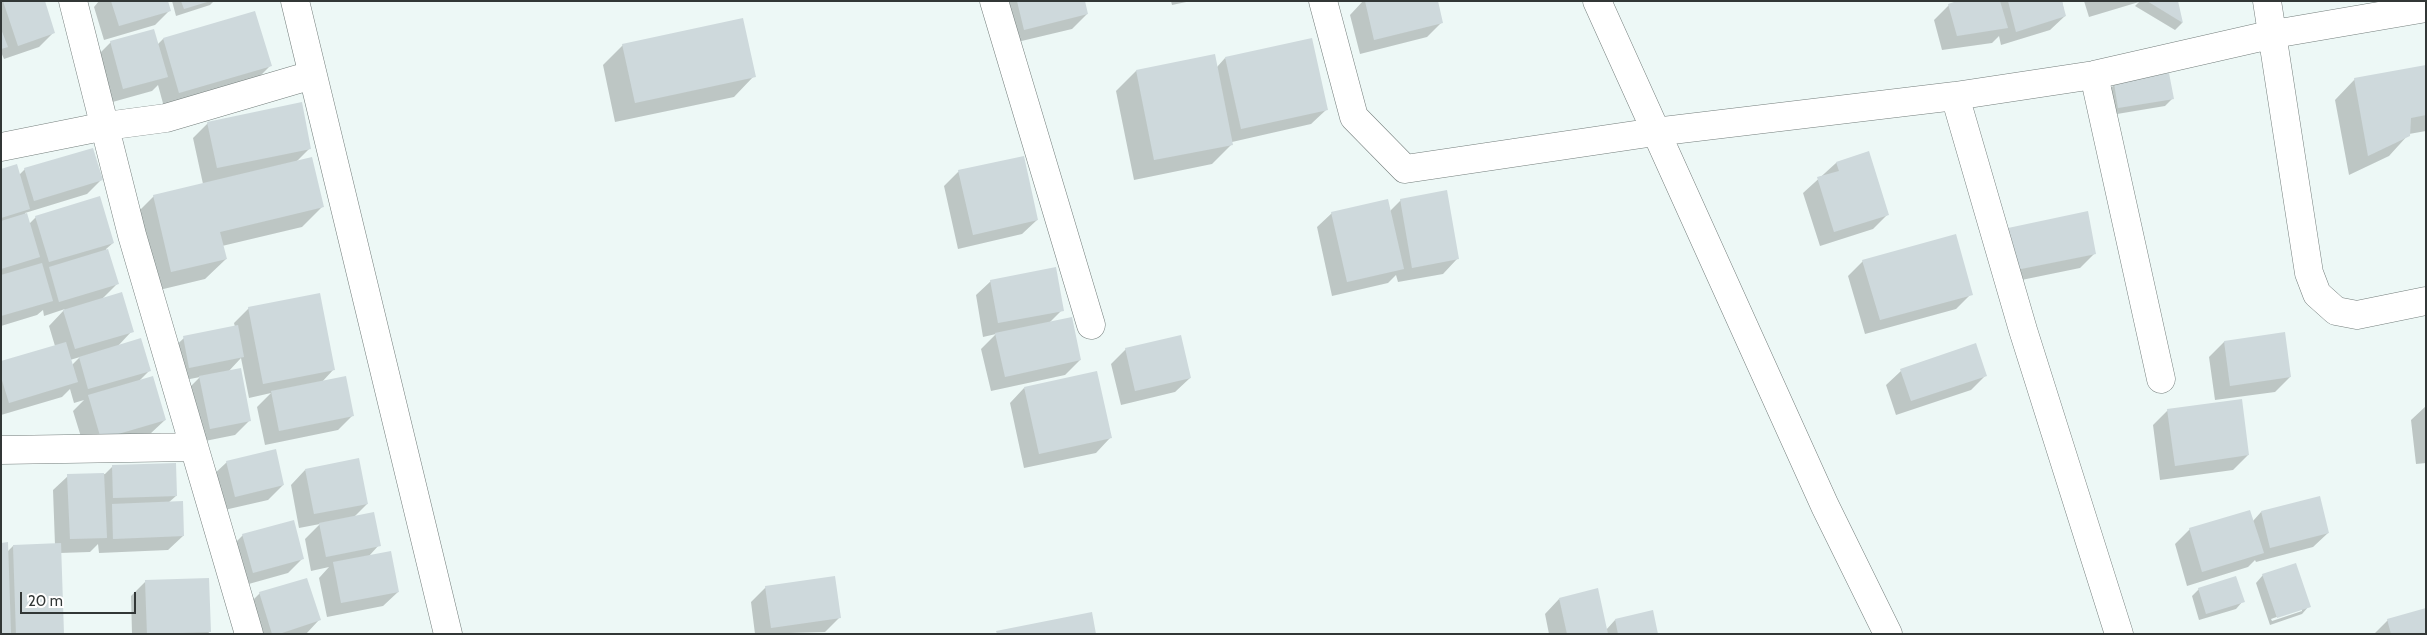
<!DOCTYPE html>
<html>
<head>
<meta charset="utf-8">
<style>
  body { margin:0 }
  #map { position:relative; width:2427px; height:635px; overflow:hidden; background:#edf8f6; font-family:Cabin,sans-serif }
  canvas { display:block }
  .frame { position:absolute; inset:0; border:2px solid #323736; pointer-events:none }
  .scale { position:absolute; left:20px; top:592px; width:116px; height:22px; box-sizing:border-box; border:2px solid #323736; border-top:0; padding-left:6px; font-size:15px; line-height:18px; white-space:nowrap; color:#323736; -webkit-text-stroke:4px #fff; paint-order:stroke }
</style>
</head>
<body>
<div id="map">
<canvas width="2427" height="635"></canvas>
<div class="frame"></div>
<div class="scale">20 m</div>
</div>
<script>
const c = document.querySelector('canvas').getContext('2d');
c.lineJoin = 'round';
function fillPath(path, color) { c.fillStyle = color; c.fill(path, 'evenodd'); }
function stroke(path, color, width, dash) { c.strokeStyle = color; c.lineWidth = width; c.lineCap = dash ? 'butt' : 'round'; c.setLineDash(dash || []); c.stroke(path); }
fillPath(new Path2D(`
  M1 1H43L54 32 39 47 4 59 1 52Z
  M99 1H167L170 10 155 25 104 40 94 7Z
  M172 1H214L210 5 176 16Z
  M1000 1H1084L1087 14 1072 29 1009 44Z
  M1171 1H1191L1172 5Z
  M1363 1H1437L1442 22 1427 37 1360 54 1350 15Z
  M1962 1H2062L2065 16 2050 30 2001 45 1999 36 1992 43 1942 50 1934 20 1949 5Z
  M2084 1H2177L2182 23 2175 30 2135 6 2139 2 2089 17Z
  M163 39 270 66 255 81 164 107 158 85 152 91 109 103 96 57 111 42 157 45Z
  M623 45 754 76 734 97 615 122 603 65Z
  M1225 58 1326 110 1311 124 1232 142V144L1212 164 1134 180 1116 91 1136 71 1217 67Z
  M2426 66V131L2409 134 2389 156 2349 175 2335 100 2355 79Z
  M2115 84 2173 98 2165 106 2111 115 2107 92Z
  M208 123 310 148 296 162 322 207 302 227 222 246 226 259 205 279 151 292 134 216 154 196 203 184 193 138Z
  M1869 153 1888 214 1873 229 1820 246 1803 193 1836 163Z
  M25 169 101 180 87 194 25 213 29 224 36 217 113 243 106 249 117 284 101 300 132 331 117 347 150 370 139 381 165 420 150 434 86 453 73 411 84 400 74 403 70 389 62 397 1 415V362L55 346 49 326 65 309 44 316 43 310 37 315 1 326V170L19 175ZM80 357 72 365 70 360Z
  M959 171 1037 220 1022 234 958 249 944 186Z
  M1401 200 1457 259 1443 274 1398 282 1396 275 1388 283 1332 296 1317 227 1332 213 1390 211Z
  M2008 229 2095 253 2080 268 2002 284 1994 244Z
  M1863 261 1971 294 1956 309 1865 334 1848 276Z
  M991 281 1062 310 1049 323 1080 360 1065 375 991 391 981 349 996 334 983 337 976 295Z
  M249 308 334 369 321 383 353 415 338 430 265 445 257 407 271 393 249 398 241 358 228 372 250 420 235 435 195 443 185 392 200 377 175 382 169 352 184 338 235 327 234 323Z
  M2284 334 2290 377 2275 392 2215 400 2209 357 2224 342Z
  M1126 349 1190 378 1175 392 1121 405 1111 364Z
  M1901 371 1986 375 1971 390 1896 415 1886 385Z
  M1024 388 1110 438 1096 453 1024 468 1010 403Z
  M2426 406V463L2416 464 2411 420Z
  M2168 410 2248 455 2233 470 2160 480 2153 425Z
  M227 462 283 485 268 500 220 511 212 476Z
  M113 466 176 496 168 503 183 536 168 550 99 553 98 544 90 552 60 553 63 634H1L7 552 13 546 55 545 53 490 68 476 105 474Z
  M305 470 367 504 353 518 379 545 369 556 398 592 383 606 327 617 319 578 329 567 311 571 305 539 320 524 299 528 291 485Z
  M2261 512 2328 533 2313 547 2256 562 2255 560 2248 567 2187 586 2175 544 2190 529 2253 521Z
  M243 535 303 558 288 573 238 587 228 550Z
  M2263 575 2309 606 2302 614 2270 625 2256 583ZM2302 608V611L2272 621 2271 619Z
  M146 581 209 632 208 634H132L131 596Z
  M766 587 840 617 825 632 755 634 751 602Z
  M2199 589 2243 601 2236 609 2199 620 2192 596Z
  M260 593 319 620 306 634H253L245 608Z
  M1559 599 1606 630 1615 620 1657 634H1549L1545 614Z
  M2388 620 2426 634H2374Z`), '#0003');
fillPath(new Path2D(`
  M3 1H45L55 33 18 46Z
  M111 1H168L171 11 119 26Z
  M181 1H207V2L184 9Z
  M1017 1H1085L1088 14 1024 30Z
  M1365 1H1438L1443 23 1374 40Z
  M1957 1H2000L2008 28 1957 36 1948 4Z
  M2008 1H2062L2066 16 2016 32Z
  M2147 1H2178L2183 23Z
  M255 11 272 66 179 93 163 38Z
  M743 18 756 77 635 103 622 44Z
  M1 29 8 47 1 49Z
  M154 29 168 77 123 89 110 41Z
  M1312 38 1328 110 1241 129 1225 57Z
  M1215 54 1233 145 1154 160 1136 70Z
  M2426 65V115L2411 118 2410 136 2368 156 2354 78Z
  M2169 73 2174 99 2118 108 2114 83Z
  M302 102 311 149 217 168 207 122Z
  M93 148 103 180 34 201 24 168Z
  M1869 151 1889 215 1834 232 1817 177 1839 171 1836 162Z
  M1024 156 1038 220 973 235 958 170Z
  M312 157 324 207 220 232 227 259 171 272 153 195Z
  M17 164 30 209 1 218V169Z
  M1447 190 1459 259 1412 268 1400 199Z
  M100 196 114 243 49 262 35 216Z
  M1388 199 1404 269 1347 282 1331 212Z
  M2088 211 2096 254 2016 270 2008 228Z
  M27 213 40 257 1 269V221Z
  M1956 234 1973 295 1880 320 1862 260Z
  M108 249 119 284 59 302 49 267Z
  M42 263 53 301 1 316V275Z
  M1056 267 1064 311 998 323 990 280Z
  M122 292 134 332 75 349 63 310Z
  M320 293 335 370 263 384 248 307Z
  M1072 317 1081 360 1005 377 995 333Z
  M238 325 244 357 189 368 183 336Z
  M2285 332 2291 377 2230 386 2224 341Z
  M1181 335 1191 378 1135 391 1125 348Z
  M141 338 151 371 88 389 79 357Z
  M66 342 78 382 9 403 1 377V361Z
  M1976 343 1987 376 1911 401 1900 369Z
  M241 368 251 421 210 429 199 376Z
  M1097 371 1112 438 1039 454 1024 387Z
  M153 376 166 420 101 439 88 395Z
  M346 376 354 416 279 431 271 391Z
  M2242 399 2249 455 2175 466 2167 409Z
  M276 449 284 485 235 497 226 461Z
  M359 458 368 504 314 514 305 469Z
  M176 463 177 496 113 498 112 465Z
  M104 473 107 538 70 539 67 474Z
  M2320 496 2329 533 2270 548 2261 511Z
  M183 501 184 536 113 539 112 504Z
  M2250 510 2264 553 2202 572 2189 528Z
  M374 512 381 546 326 557 319 523Z
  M294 520 304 559 253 573 242 534Z
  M8 542 11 634H1V543Z
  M61 543 64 634H16L13 545Z
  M391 551 399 592 341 603 333 562Z
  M2296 563 2311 607 2277 618 2262 574Z
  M835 576 841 618 771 628 765 586Z
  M2236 576 2245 602 2206 614 2198 588Z
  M209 578 211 632 147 634 145 580Z
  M307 578 321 620 279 634H272L259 592Z
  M1598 588 1608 634H1567L1559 598Z
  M2426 608V634H2391L2387 619Z
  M1653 610 1658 634H1618L1615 619Z
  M1092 612 1096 634H997L996 631Z`), '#ced9dc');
const street = new Path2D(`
  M73 1 132 235 249 634
  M295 1 448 634
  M994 1 1091 325
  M1323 1 1354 117 1405 169 1655 132 1955 96 2094 75 2274 34 2426 8
  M1597 1 1825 506 1888 634
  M2267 1 2309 273 2317 294 2336 311 2357 315 2426 301
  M2094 75 2161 379
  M1955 96 2023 330 2119 634
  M1 147 106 126 166 118 312 75
  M1 450 194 447`);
stroke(street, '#747e7c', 29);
stroke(street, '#fff', 28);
</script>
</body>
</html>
